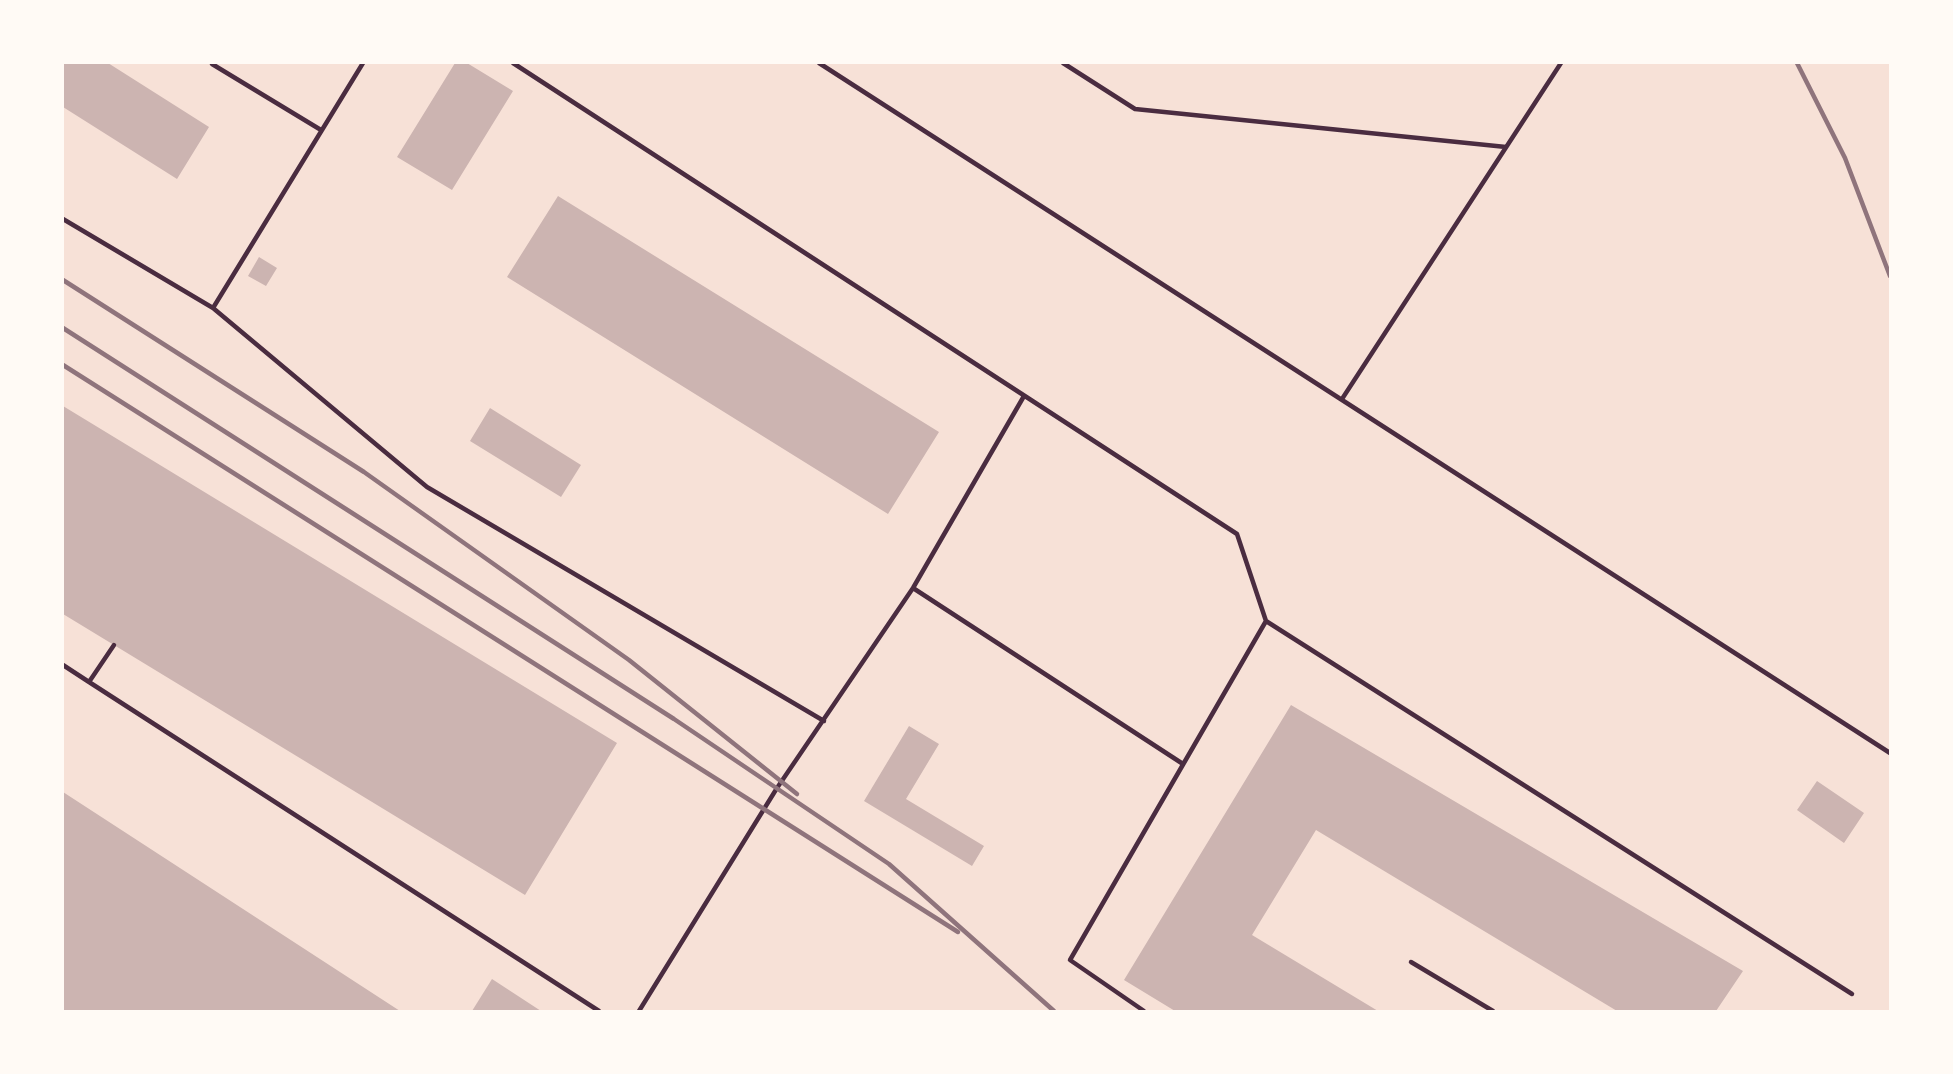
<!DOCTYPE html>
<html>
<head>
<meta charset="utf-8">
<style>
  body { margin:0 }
  #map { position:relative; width:1953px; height:1074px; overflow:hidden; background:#f7e1d7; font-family:Arial,sans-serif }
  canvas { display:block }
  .frame { position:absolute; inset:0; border:64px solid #fffaf5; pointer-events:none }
</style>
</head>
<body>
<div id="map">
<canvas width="1953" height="1074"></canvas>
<div class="frame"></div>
</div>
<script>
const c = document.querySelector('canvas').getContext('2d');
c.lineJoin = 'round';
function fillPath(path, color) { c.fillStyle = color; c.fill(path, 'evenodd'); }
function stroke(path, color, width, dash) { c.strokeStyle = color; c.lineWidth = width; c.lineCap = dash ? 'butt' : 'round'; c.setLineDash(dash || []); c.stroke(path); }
fillPath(new Path2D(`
  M63 63H108L209 127 177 179 63 107Z
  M455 63H467L513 91 452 190 397 157Z
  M558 196 939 432 888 514 507 277Z
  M259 257 277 268 266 286 248 276Z
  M63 406 617 743 525 895 63 614Z
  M490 408 581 465 561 497 470 441Z
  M1291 705 1743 971 1716 1011H1617L1316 830 1252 935 1378 1011H1175L1124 980Z
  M909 726 939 744 906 799 984 846 972 866 864 801Z
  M1817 781 1864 813 1844 843 1797 810Z
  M63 792 400 1011H63Z
  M492 979 541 1011H472Z`), '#ccb4b1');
stroke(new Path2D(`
  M513 63 1237 534 1266 621
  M819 63 1890 753
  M1063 63 1135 109 1506 147
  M212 64 321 130
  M63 219 213 308 363 63
  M213 308 427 487 824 721
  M1342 399 1561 63
  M913 588 1183 764
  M63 665 89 682 114 645
  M89 682 599 1011
  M1411 962 1493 1011
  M639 1011 777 788 913 588 1024 396
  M1144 1011 1070 960 1266 621 1852 994`), '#4a2c40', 4.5);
stroke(new Path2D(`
  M1797 63 1845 158 1890 276
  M63 280 364 472 629 660 797 794
  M63 328 674 719 889 864 1054 1011
  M63 365 958 932`), '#8f747c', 4.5);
</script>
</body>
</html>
